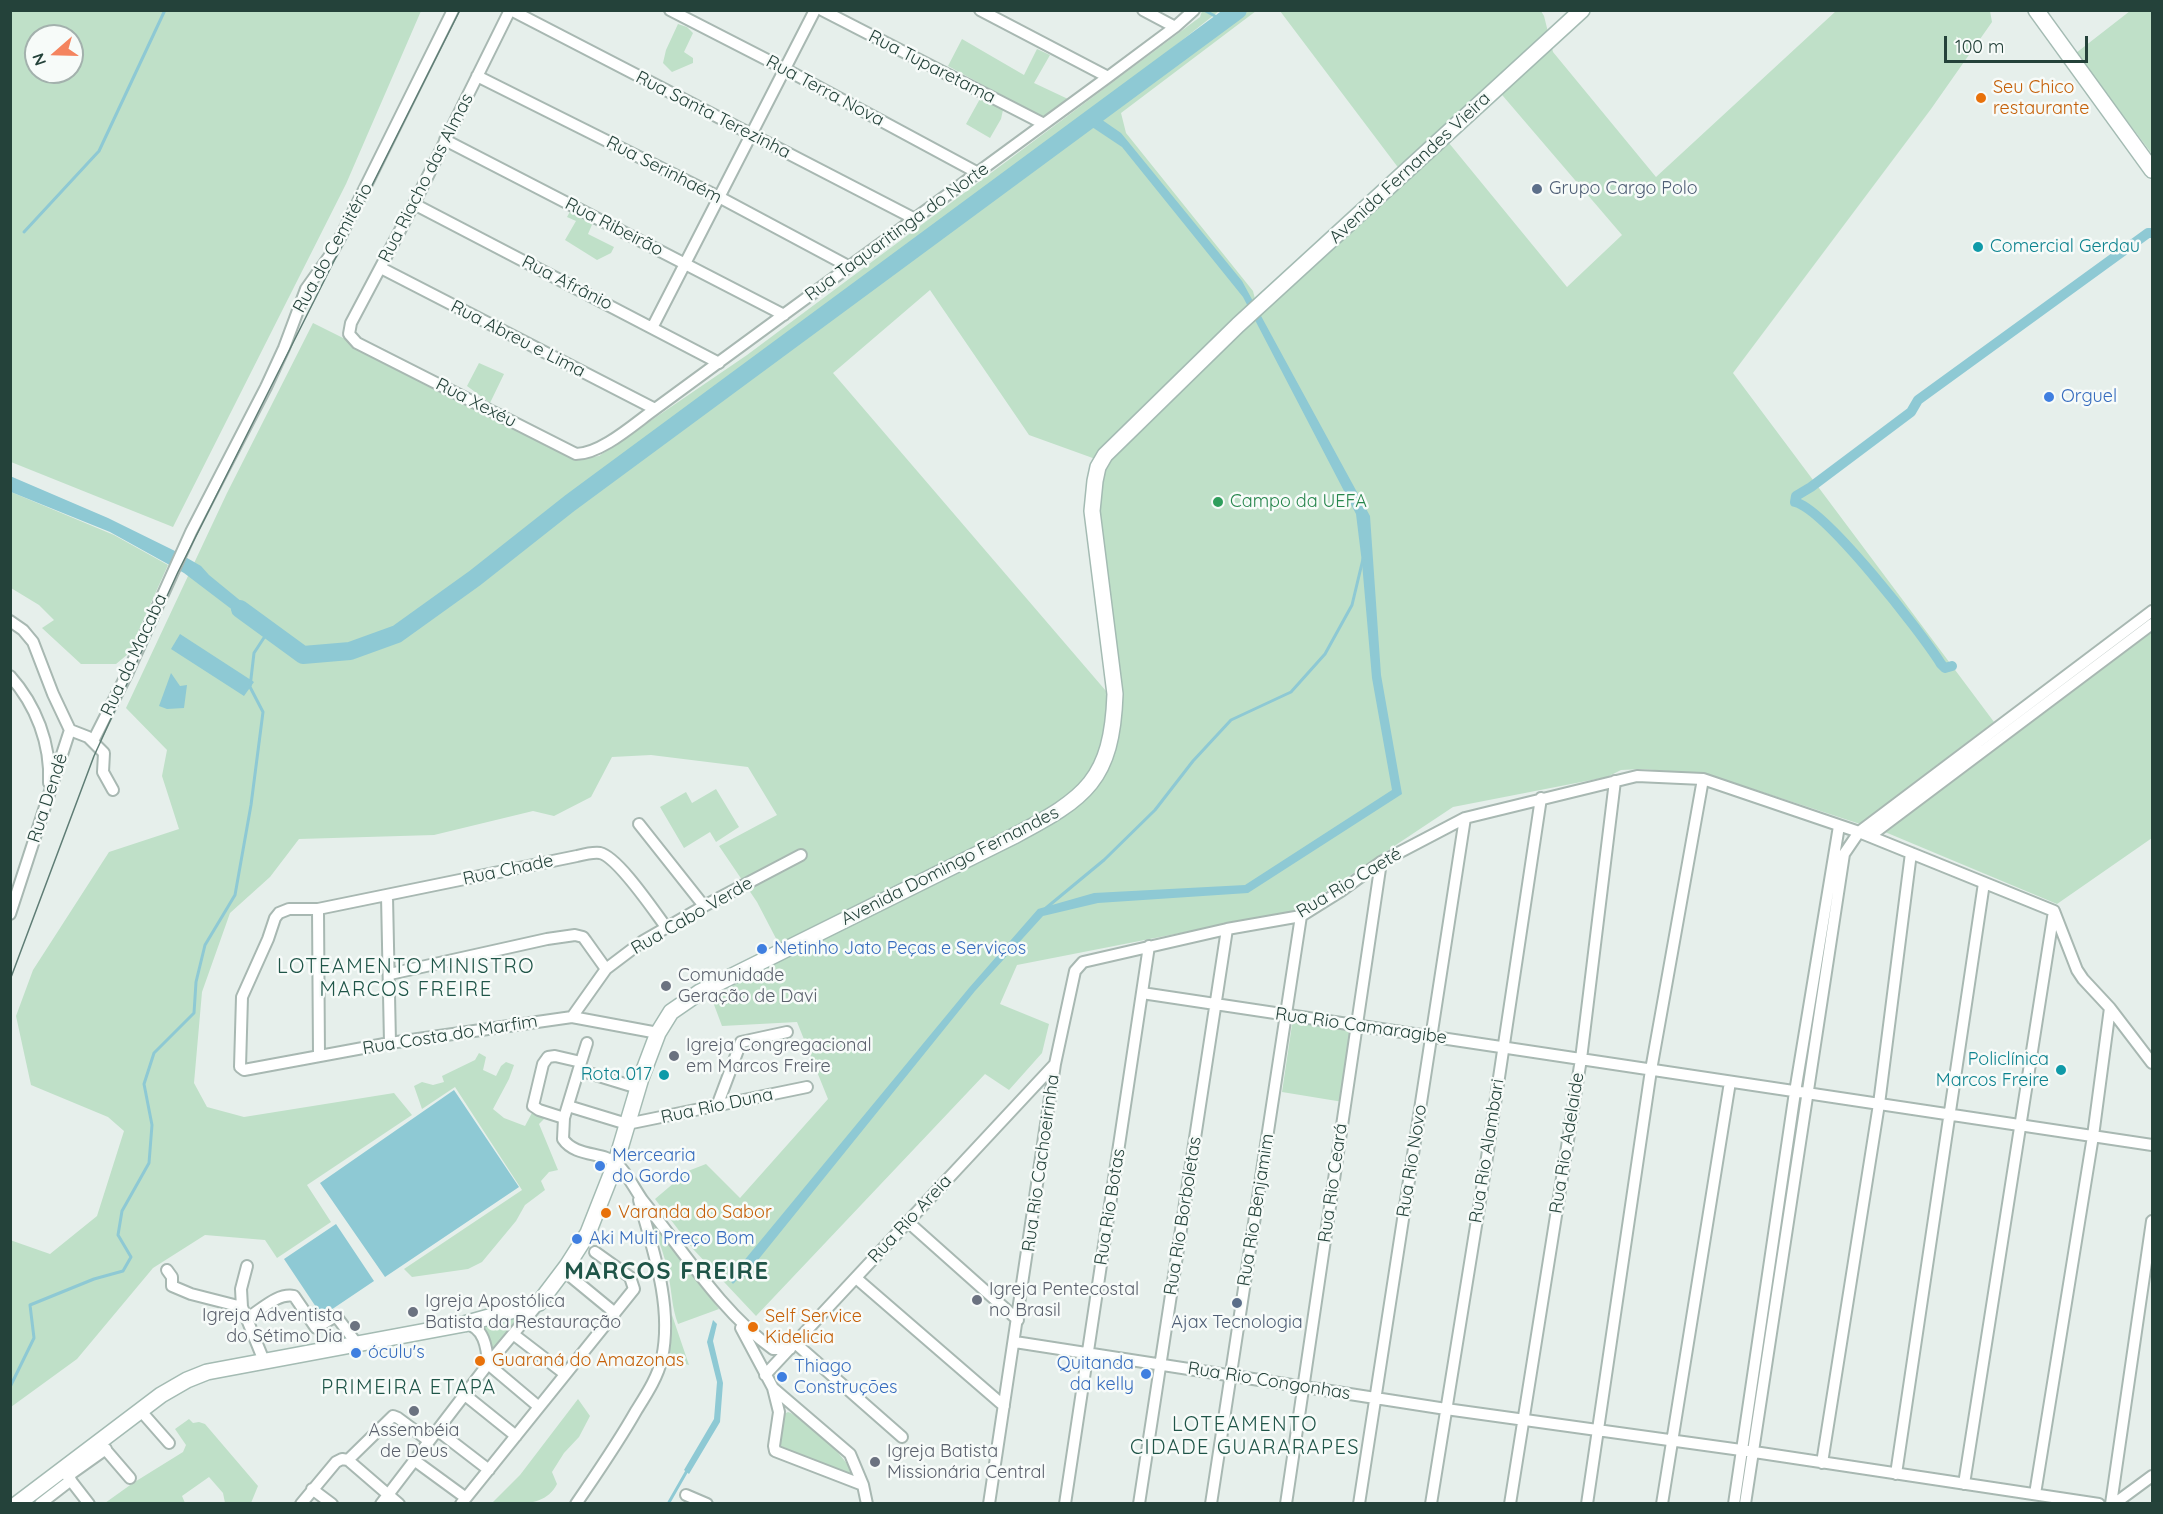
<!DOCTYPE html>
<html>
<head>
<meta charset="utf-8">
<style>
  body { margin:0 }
  #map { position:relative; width:2163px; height:1514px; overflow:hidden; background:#e6efeb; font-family:Quicksand,sans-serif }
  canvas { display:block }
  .frame { position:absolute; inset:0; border:12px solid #24423a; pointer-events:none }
  .north { position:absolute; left:24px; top:24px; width:60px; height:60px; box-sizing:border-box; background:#f7fbf9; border:2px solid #a3b1ad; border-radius:50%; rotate:250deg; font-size:16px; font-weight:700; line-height:24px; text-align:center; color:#24423a }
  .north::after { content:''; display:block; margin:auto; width:21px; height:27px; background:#f4845f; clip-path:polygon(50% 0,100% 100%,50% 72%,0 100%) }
  .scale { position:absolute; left:1944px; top:36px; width:144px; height:27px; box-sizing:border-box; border:3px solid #24423a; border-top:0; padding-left:8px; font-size:18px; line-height:21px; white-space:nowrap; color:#24423a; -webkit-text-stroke:4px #f7fbf9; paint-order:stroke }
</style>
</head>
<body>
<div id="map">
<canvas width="2163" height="1514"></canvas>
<div class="frame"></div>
<div class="north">N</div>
<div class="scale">100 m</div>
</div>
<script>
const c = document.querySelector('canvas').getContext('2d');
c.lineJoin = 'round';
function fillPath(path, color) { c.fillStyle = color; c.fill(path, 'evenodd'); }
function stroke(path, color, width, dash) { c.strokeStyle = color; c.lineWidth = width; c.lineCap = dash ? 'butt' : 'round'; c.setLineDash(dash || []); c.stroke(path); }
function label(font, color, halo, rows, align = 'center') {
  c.font = font + ' Quicksand,sans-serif'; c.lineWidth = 5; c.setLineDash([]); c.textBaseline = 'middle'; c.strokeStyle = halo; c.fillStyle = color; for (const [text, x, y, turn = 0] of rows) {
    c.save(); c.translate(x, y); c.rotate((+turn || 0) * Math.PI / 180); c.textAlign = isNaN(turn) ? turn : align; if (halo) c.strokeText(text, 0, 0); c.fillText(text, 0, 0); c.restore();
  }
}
fillPath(new Path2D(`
  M10 11H421L346 184 173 527 11 462ZM36 36H72V72H36Z
  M1202 11H1219L1084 118 761 357 800 333 1238 11H1256L1121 113 1126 133 1253 291 1257 307 1403 174 1280 11H1541L1544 16 1553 52 1656 177 1836 11H1990L1992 22 1931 109 1733 373 1994 722 1860 824 1707 774 1642 769 1621 770 1607 777 1453 807 1298 910 1017 965 1000 1004 1049 1024 1042 1053 1009 1090 985 1074 756 1316 693 1249 655 1199 688 1171 706 1164 740 1198 828 1099 797 1022 722 1026 713 1002 766 958 782 950 757 902 719 846 777 815 748 767 651 755 612 757 591 797 554 816 533 811 434 835 299 839 270 877 230 913 202 992 194 1083 207 1107 244 1117 394 1093 412 1115 307 1185 331 1222 277 1258 265 1240 205 1235 153 1268 77 1359 11 1407 10 1240 50 1254 97 1216 124 1131 108 1117 31 1085 16 1016 33 970 109 852 179 829 162 776 167 750 126 708 227 493 313 323 584 458 599 456 747 355 1192 23 1200 17ZM1497 89 1622 235 1567 287 1444 137ZM930 290 1029 435 1101 461 1092 511 1113 721 1106 691 833 373Z
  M2130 11H2152V154L2076 53Z
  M678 24 687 27 693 33 684 52 693 58V63L672 72 663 63 666 50Z
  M962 39 1024 75 1037 49 1050 55 1034 83 1068 99 1042 117 948 66Z
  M981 97 1003 110 1001 119 990 138 966 124Z
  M572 208 594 220 588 234 614 247 611 253 597 260 565 240 576 221 567 217Z
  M479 363 504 374 490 403 467 386Z
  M11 492 114 535 168 565 128 654 116 664H81L42 628 54 620 39 605 11 588Z
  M2152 630V838L2057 904 1885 832Z
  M716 789 739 827 716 842 710 832 684 848 660 807 686 792 692 803Z
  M1293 1018 1354 1028 1343 1102 1282 1092Z
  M479 1053 486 1057 483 1070 496 1076 501 1066 506 1062 514 1065 509 1079 493 1109 504 1118 525 1126 533 1111 547 1116 539 1124 558 1170 549 1172 541 1181 545 1190 525 1205 516 1221 482 1262 468 1269 412 1277 404 1269 522 1190 455 1087 422 1109 414 1086 422 1082 433 1085 444 1082 442 1076 475 1060Z
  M644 1206 719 1309 678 1324C672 1308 672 1294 669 1278 665 1252 654 1230 644 1206Z
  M524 1313 490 1357 489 1337 481 1328V1325Z
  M672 1315 689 1365 669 1359Z
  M578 1399 590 1416 579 1437 564 1453 552 1472 557 1484C545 1508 515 1504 492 1503L520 1475Z
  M788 1412C804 1417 847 1457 852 1473L850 1474 776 1448 784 1414Z
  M189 1419 193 1423 199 1422 205 1424 258 1486 251 1503H225L223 1493 209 1477 182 1496 185 1503H105L133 1483 183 1452 186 1445 175 1429Z`), '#bfe0c8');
fillPath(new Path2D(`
  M1095 115 1121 133 1242 281 1370 516 1381 675 1402 794 1248 893 1098 903 1043 916 975 991 741 1281 733 1274 969 988 1038 909 1094 893 1245 885 1392 790 1372 678 1362 563 1356 514 1243 297 1122 147 1086 123Z
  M10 476 108 518 175 551 201 566 209 575 264 620 255 627 184 573 110 532 11 492Z
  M180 634 254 682 244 696 171 649Z
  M171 673 180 686 187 685 184 708 167 709 159 706Z
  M454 1090 519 1187 385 1277 320 1183Z
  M336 1224 374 1281 322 1316 284 1259Z
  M713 1320 717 1324 713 1341 723 1383 720 1422 689 1474 684 1470 714 1419 717 1382 707 1342Z`), '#8ec9d4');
stroke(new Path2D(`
  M1204 10 1224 21
  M24 232 99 151 165 10
  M1046 908 1104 860 1155 810 1193 761 1231 720 1291 692 1325 654 1352 605 1363 559
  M733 1282 739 1275
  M10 1387 34 1338 30 1305 94 1279 123 1271 131 1257 118 1235 122 1211 149 1163 152 1125 144 1084 154 1053 194 1013 196 982 205 945 235 895 251 805 263 712 250 687 254 653 269 630
  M668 1504 688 1469`), '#8ec9d4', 3);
stroke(new Path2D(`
  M1952 666 1945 668 1941 664C1921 632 1826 510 1795 502L1796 496 1811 487 1911 412 1918 400 2148 233H2152`), '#8ec9d4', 10);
stroke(new Path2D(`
  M240 609 303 655 350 651 397 634 475 578 570 503 1238 10`), '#8ec9d4', 18);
const street = new Path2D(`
  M510 10 414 204 351 323 349 334 357 343 576 454C601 454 634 424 655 409L1108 77 1175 27 1194 10
  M511 10 915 219
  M670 10 785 69 978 173
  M822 10 1042 123
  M980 10 1108 77
  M1143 10 1175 27
  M477 76 719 197 848 266
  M445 140 784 315
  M414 204 719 363
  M381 268 655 409
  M652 328 815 10
  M10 621 23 630 33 642 53 694 70 730
  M10 676C36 705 51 744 49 783
  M70 730 88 737 104 753 103 772 113 790
  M93 741 128 672 191 532 266 387 284 348 306 289 331 254 341 236 453 10
  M639 824 704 906
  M1870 836 2152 624
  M387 896 390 1043
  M318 909 319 1056
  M10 914 70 730
  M390 974 547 939 575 935 583 937 586 941 606 969
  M1142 993 2152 1145
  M2110 1008 2152 1063
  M572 1017 606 969 643 941 704 906 801 855
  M658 1033 572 1017 390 1043 244 1070 240 1067 242 997 268 939 275 918 279 913 289 909H318L577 856C585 854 593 852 600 853 618 857 654 911 666 927
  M581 1062 587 1043
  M579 1070 638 1088
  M568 1106 627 1124 807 1087
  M717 1106 741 1042 787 1032
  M564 1118 539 1110 533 1106 543 1064 548 1057 555 1056 581 1062 564 1118 563 1139C575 1157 603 1152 616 1163 626 1171 635 1190 643 1201 682 1249 722 1313 773 1349H790
  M908 1222 1018 1320
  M247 1266 241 1289 242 1307 264 1361
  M167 1270 172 1277V1286L191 1294 242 1307
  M564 1271 615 1313
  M856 1278 1004 1406
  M252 1315C264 1307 279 1293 294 1296L316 1328 336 1316 357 1344
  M465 1324C484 1326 487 1348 488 1364L539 1407
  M741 1328 773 1388 850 1454 863 1485 867 1504
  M513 1334 565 1374
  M1015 1342 1446 1409 1741 1450 2099 1504
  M795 1343 902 1437
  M765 1375 1055 1064
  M773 1388 779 1412 774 1446 775 1451 863 1485
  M465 1395 516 1436
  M140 1410 169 1443
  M437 1430 489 1470
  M99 1442 130 1478
  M348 1460 393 1416 398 1418 429 1441
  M414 1460 466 1498
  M1822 1463 1879 1104 1911 853
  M65 1473 89 1504
  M1896 1474 1984 883
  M68 1476 106 1449
  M1964 1484 2054 911
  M312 1489 332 1504
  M686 1495 707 1504
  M40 1504 71 1480
  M301 1504 336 1462 342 1459 348 1460 399 1504
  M381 1504 488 1364 539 1303
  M461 1504 634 1289 630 1277 595 1252
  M576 1504C597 1473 618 1443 636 1411 646 1395 658 1377 662 1358 673 1306 653 1250 639 1200
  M989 1504 1055 1064 1075 971 1083 962 1227 929 1301 916 1341 891 1381 862 1465 818 1637 776 1703 779 1859 832 2054 911 2077 970 2083 979 2110 1008 2093 1136 2035 1494
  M1065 1504 1149 946
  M1139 1504 1227 929
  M1211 1504 1301 916
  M1286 1504 1381 862
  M1359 1504 1465 818
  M1431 1504 1486 1164 1541 798
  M1510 1504 1581 1059 1615 781
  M1587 1504 1651 1070 1703 779
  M1662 1504 1730 1082
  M1734 1504 1795 1092 1839 826
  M1745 1504 1844 854 1859 832 2152 611
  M2111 1504 2152 1221
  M2114 1504 2152 1476`);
const secondary = new Path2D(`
  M2036 10 2152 170
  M17 1504 161 1395 187 1380 207 1372 464 1324 539 1303 567 1266 588 1233 616 1162 641 1078 658 1033 671 1012 700 992 1014 836C1086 798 1112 780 1115 694L1092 511 1095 481 1098 467 1105 455 1238 325 1582 10`);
stroke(street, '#a8b8b2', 14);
stroke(secondary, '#a4bbb3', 18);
stroke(street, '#fff', 10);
stroke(secondary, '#fff', 15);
stroke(new Path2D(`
  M10 980 94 756 178 572 460 10`), '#5f7d75', 1.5);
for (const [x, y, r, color] of [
  [1981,98,6,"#e8710a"],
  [1537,189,6,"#5c6f8a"],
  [1978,247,6,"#0f9aa8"],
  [2049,397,6,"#3f7fe0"],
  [1218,502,6,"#2e9e5b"],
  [762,949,6,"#3f7fe0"],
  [666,986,6,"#6b7280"],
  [674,1056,6,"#6b7280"],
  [2061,1070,6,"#0f9aa8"],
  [664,1075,6,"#0f9aa8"],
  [600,1166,6,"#3f7fe0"],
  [606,1213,6,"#e8710a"],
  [577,1239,6,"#3f7fe0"],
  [977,1300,6,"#6b7280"],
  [1237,1303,6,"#5c6f8a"],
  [413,1312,6,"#6b7280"],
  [355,1326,6,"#6b7280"],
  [753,1327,6,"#e8710a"],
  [356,1353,6,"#3f7fe0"],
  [480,1361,6,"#e8710a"],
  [1146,1374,6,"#3f7fe0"],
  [782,1377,6,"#3f7fe0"],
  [414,1411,6,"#6b7280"],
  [875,1462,6,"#6b7280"]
]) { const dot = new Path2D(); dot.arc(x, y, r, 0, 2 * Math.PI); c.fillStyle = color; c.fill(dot); stroke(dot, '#f7fbf9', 2); }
label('18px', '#24423a', '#f7fbf9', [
  ["Rua Tuparetama",932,67,27],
  ["Rua Terra Nova",825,91,28],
  ["Rua Santa Terezinha",713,115,27],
  ["Avenida Fernandes Vieira",1410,168,-43],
  ["Rua Serinhaém",664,170,27],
  ["Rua Riacho das Almas",426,178,-63],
  ["Rua Ribeirão",614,227,27],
  ["Rua Taquaritinga do Norte",897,232,-36],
  ["Rua do Cemitério",333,248,-61],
  ["Rua Afrânio",567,283,27],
  ["Rua Abreu e Lima",518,339,27],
  ["Rua Xexéu",476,403,27],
  ["Rua da Macaba",134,655,-65],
  ["Rua Dendê",48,798,-72],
  ["Avenida Domingo Fernandes",950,866,-27],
  ["Rua Chade",508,870,-12],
  ["Rua Rio Caeté",1349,883,-31],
  ["Rua Cabo Verde",692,916,-30],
  ["Rua Rio Camaragibe",1361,1026,8],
  ["Rua Costa do Marfim",450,1035,-9],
  ["Rua Rio Duna",717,1106,-12],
  ["Rua Rio Adelaide",1567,1143,-81],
  ["Rua Rio Alambari",1487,1151,-81],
  ["Rua Rio Novo",1412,1161,-81],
  ["Rua Rio Cachoeirinha",1041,1163,-82],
  ["Rua Rio Ceará",1333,1183,-82],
  ["Rua Rio Botas",1110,1207,-81],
  ["Rua Rio Benjamim",1256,1210,-81],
  ["Rua Rio Borboletas",1183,1216,-81],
  ["Rua Rio Areia",910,1219,-47],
  ["Rua Rio Congonhas",1269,1381,9]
]);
label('18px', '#c56008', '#f7fbf9', [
  ["Seu Chico",1993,88],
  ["restaurante",1993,109],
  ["Varanda do Sabor",618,1213],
  ["Self Service",765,1317],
  ["Kidelicia",765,1338],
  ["Guaraná do Amazonas",492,1361]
], 'left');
label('18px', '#4e5e75', '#f7fbf9', [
  ["Grupo Cargo Polo",1549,189],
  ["Ajax Tecnologia",1237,1323,"center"]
], 'left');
label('18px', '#0d838f', '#f7fbf9', [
  ["Comercial Gerdau",1990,247,"left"],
  ["Policlínica",2049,1060],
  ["Marcos Freire",2049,1081],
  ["Rota 017",652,1075]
], 'right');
label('18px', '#366cbe', '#f7fbf9', [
  ["Orguel",2061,397],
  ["Netinho Jato Peças e Serviços",774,949],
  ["Mercearia",612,1156],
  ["do Gordo",612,1177],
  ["Aki Multi Preço Bom",589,1239],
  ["óculu's",368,1353],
  ["Quitanda",1134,1364,"right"],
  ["da kelly",1134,1385,"right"],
  ["Thiago",794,1367],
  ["Construções",794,1388]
], 'left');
label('18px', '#27864d', '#f7fbf9', [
  ["Campo da UEFA",1230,502]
], 'left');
label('18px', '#5b616d', '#f7fbf9', [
  ["Comunidade",678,976],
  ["Geração de Davi",678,997],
  ["Igreja Congregacional",686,1046],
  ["em Marcos Freire",686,1067],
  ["Igreja Pentecostal",989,1290],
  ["no Brasil",989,1311],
  ["Igreja Apostólica",425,1302],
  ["Batista da Restauração",425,1323],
  ["Igreja Adventista",343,1316,"right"],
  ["do Sétimo Dia",343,1337,"right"],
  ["Assembéia",414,1431,"center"],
  ["de Deus",414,1452,"center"],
  ["Igreja Batista",887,1452],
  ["Missionária Central",887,1473]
], 'left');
c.letterSpacing = '1.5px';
label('20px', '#1f5548', '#f7fbf9', [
  ["LOTEAMENTO MINISTRO",406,967],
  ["MARCOS FREIRE",406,990],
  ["PRIMEIRA ETAPA",409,1388],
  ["LOTEAMENTO",1245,1425],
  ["CIDADE GUARARAPES",1245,1448]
]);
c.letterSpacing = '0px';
c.letterSpacing = '1.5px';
label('bold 24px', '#1f5548', '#f7fbf9', [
  ["MARCOS FREIRE",667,1272]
]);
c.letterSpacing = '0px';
</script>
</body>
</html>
